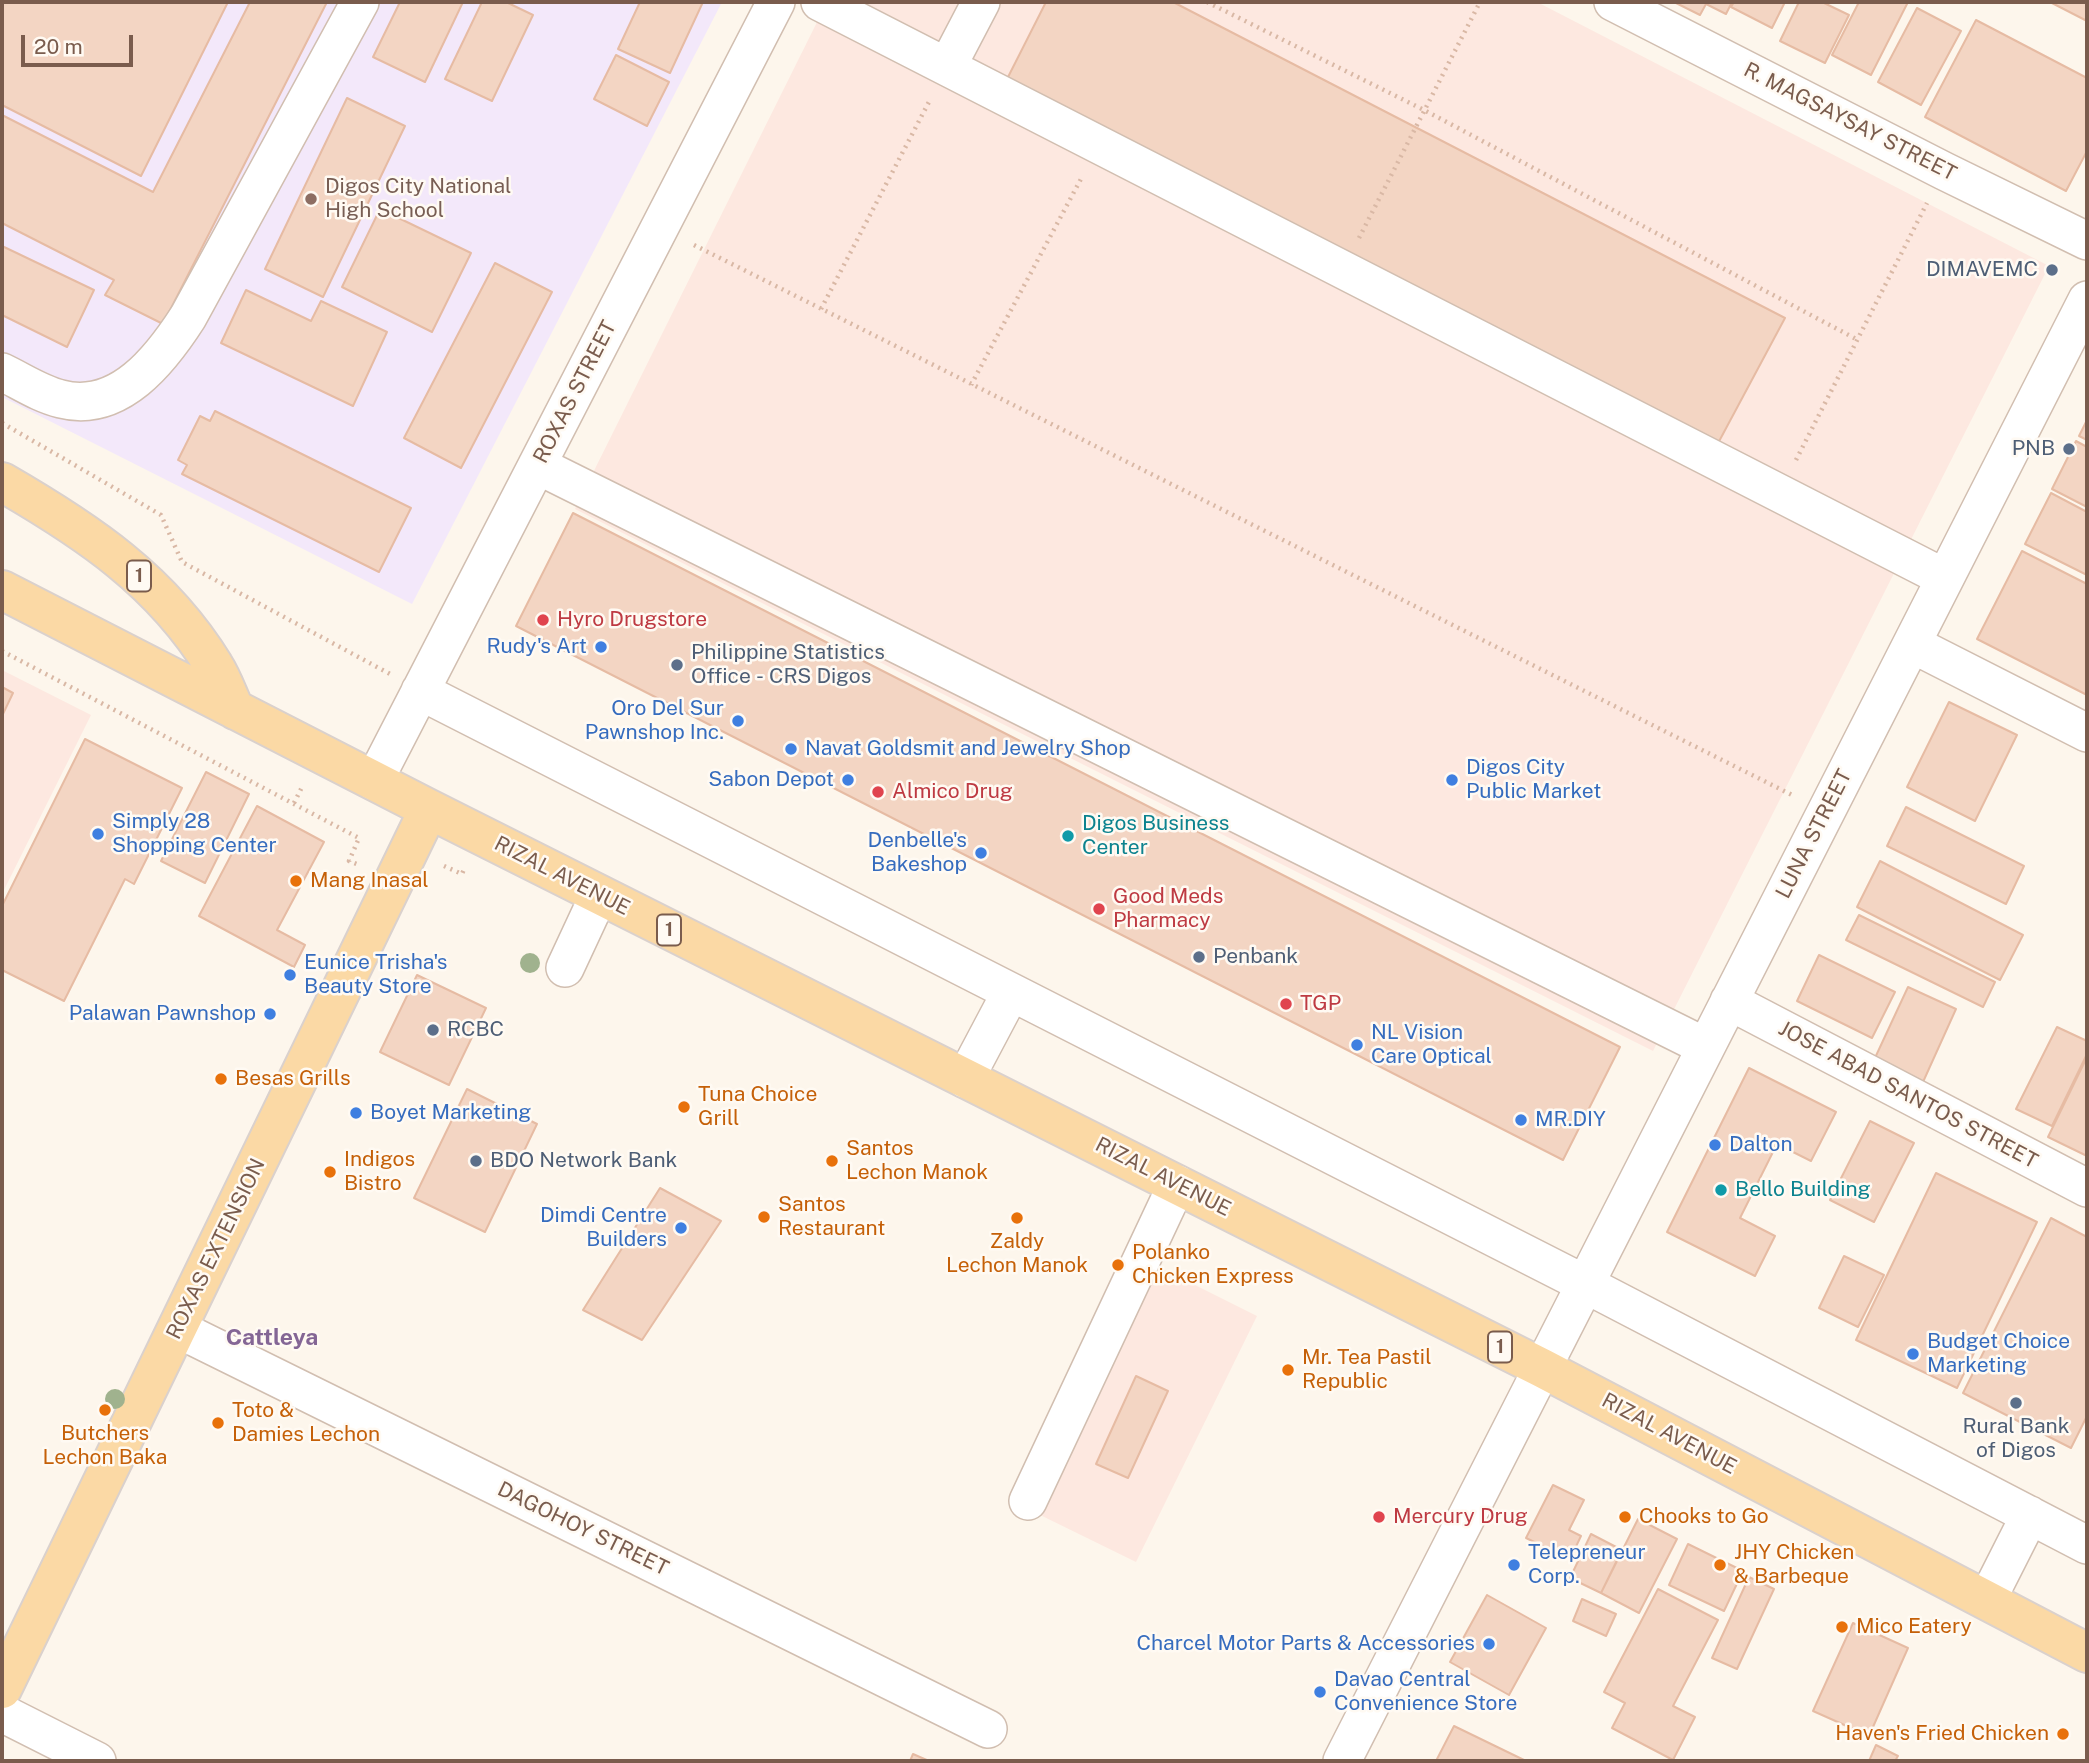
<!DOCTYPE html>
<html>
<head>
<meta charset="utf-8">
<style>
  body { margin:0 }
  #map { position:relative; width:2089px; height:1763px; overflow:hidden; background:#fdf6ec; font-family:"Public Sans",sans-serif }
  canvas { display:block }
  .frame { position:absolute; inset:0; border:4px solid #7a5c4d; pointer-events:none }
  .scale { position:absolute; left:21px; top:35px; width:112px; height:32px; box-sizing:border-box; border:4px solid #7a5c4d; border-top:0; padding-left:9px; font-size:21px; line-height:24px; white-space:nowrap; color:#7a5c4d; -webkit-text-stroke:5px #fffaf3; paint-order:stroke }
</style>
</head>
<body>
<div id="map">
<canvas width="2089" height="1763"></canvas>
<div class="frame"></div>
<div class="scale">20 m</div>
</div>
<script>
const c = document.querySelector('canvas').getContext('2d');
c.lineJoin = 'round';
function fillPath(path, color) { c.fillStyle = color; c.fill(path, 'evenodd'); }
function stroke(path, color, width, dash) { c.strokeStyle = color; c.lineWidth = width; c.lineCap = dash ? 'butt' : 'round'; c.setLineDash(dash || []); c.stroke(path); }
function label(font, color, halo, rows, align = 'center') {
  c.font = font + ' "Public Sans",sans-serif'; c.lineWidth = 5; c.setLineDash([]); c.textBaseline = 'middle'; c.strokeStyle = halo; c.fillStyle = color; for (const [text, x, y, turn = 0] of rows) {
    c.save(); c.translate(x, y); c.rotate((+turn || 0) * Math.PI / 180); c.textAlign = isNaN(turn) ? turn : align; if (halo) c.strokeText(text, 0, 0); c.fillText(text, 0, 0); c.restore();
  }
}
fillPath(new Path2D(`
  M827 2H1537L2049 266 1653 1051 575 509Z
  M2 670 91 715 2 894Z
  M1153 1264 1257 1316 1136 1562 1032 1511Z`), '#fde8e0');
fillPath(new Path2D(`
  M2 2H722L412 604 2 397Z`), '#f3e8fa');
const building = new Path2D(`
  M2 2H228L141 176 2 105Z
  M250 2H327L163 324 105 295 114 280 2 223V115L153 192Z
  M400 2H463L425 82 373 57Z
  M482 2H506L533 15 492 101 445 79Z
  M640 2H703L670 73 618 49Z
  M1046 2H1173L1785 318 1716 447 1005 83Z
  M1674 2H1732L1726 14 1706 4 1700 15Z
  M1734 2H1785L1772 28 1731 7Z
  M1799 2H1822L1849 15 1825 63 1780 41Z
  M1859 2H1908L1871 75 1832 55Z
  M2050 2H2087V21Z
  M1917 8 1961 31 1921 105 1878 82Z
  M1976 20 2087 78V151L2066 191 1925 117Z
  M616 55 669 82 647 126 594 99Z
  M347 98 405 126 323 297 265 269Z
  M380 209 471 253 432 332 342 287Z
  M2 246 94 290 67 347 2 315Z
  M495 263 552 292 461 468 404 438Z
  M246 290 311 321 321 301 387 332 353 406 221 343Z
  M215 411 411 508 379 572 182 474 187 465 178 460 200 416 210 421Z
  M2087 420V440L2079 436Z
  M2076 441 2087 447V507L2052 489Z
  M2051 493 2087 512V575L2025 544Z
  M573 513 1620 1047 1563 1160 516 626Z
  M2022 551 2087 584V695L1977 639Z
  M2 687 13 693 2 716Z
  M1949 702 2017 735 1975 821 1907 787Z
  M85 739 182 788 134 884 125 879 64 1001 2 970V906Z
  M206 772 249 794 205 883 161 861Z
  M257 806 324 842 277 930 305 945 294 967 199 916Z
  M1906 807 2024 866 2006 904 1887 846Z
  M1880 861 2023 935 2000 980 1857 907Z
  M1859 915 1995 982 1983 1007 1846 940Z
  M1819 955 1895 992 1872 1038 1797 1001Z
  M417 975 486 1008 449 1085 380 1052Z
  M1908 987 1956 1009 1923 1082 1874 1060Z
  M2057 1027 2087 1041V1054L2052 1126 2016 1109Z
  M2087 1057V1156L2048 1137Z
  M1749 1068 1836 1112 1811 1161 1777 1144 1740 1218 1775 1236 1755 1276 1667 1232Z
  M467 1089 537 1124 485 1232 414 1198Z
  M1870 1121 1914 1143 1874 1222 1830 1200Z
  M1936 1173 2037 1222 1957 1388 1856 1340Z
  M660 1188 721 1221 642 1340 583 1310Z
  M2051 1218 2087 1237V1416L2071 1448 1963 1393Z
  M1844 1256 1884 1275 1858 1327 1819 1308Z
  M1136 1376 1168 1391 1128 1478 1096 1464Z
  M1553 1485 1584 1500 1569 1530 1581 1536 1570 1559 1526 1538Z
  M1638 1519 1677 1539 1639 1613 1601 1593Z
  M1591 1534 1622 1550 1601 1593 1570 1578Z
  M1688 1544 1743 1571 1724 1611 1669 1585Z
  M1749 1577 1774 1589 1737 1669 1712 1658Z
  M1658 1589 1718 1620 1673 1706 1695 1717 1673 1760 1612 1728 1625 1703 1604 1692Z
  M1487 1595 1546 1628 1509 1695 1450 1662Z
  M1582 1599 1616 1614 1606 1636 1573 1621Z
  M1853 1623 1908 1648 1869 1736 1813 1711Z
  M1454 1726 1524 1760V1761H1436Z
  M1876 1745 1898 1756 1895 1761H1869Z
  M913 1754 929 1761H910Z`);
fillPath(building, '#f3d5c3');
stroke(building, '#e6bba3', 2);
const minor = new Path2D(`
  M820 2 1945 578
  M1613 2 1944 171 2087 241
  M947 67 981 2
  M2 372C21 381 40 394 61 399 119 414 161 359 188 317L360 2
  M537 465 1706 1047
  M1912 644 2087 733
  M420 691 1585 1284 2087 1545
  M374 781 776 2
  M565 968 599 895
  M1729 1001 2087 1188
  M965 1079 1011 992
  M178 1329 988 1729
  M1028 1501 1177 1184
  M1987 1600 2030 1515
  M2 1713 97 1761
  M1342 1761 2087 300`);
const major = new Path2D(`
  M2 482C87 531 162 581 214 666 223 680 228 696 235 710
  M2 590 429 809 1542 1368 2087 1653
  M2 1689 429 809`);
stroke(minor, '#d1beb0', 40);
stroke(major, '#dad1cd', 42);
stroke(new Path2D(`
  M1207 2 1424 110 1858 340
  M1359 238 1480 2
  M694 245 1794 796
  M821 309 931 98
  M971 385 1082 177
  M2 423 161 515 182 562 390 674
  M1796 460 1927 203
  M2 651 359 838 349 861 359 865
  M294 803 303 785
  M444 866 462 874 465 867`), '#d9b8a5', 4.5, [2, 5]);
stroke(minor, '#fff', 37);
stroke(major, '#fbd9a5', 38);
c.fillStyle = '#a0b28e';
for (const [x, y] of [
  [530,963],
  [115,1399]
]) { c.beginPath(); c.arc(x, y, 10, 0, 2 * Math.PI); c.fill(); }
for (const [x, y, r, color] of [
  [311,199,7,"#8d6e63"],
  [2052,270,7,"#5c6f8a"],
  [2069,449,7,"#5c6f8a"],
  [543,620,7,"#e0444e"],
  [601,647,7,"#3f7fe0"],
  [677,665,7,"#5c6f8a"],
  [738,721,7,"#3f7fe0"],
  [791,749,7,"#3f7fe0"],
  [848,780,7,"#3f7fe0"],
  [1452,780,7,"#3f7fe0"],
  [878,792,7,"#e0444e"],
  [98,834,7,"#3f7fe0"],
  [1068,836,7,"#0f9aa8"],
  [981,853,7,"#3f7fe0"],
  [296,881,7,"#e8710a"],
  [1099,909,7,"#e0444e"],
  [1199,957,7,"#5c6f8a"],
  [290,975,7,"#3f7fe0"],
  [1286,1004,7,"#e0444e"],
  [270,1014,7,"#3f7fe0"],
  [433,1030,7,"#5c6f8a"],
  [1357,1045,7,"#3f7fe0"],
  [221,1079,7,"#e8710a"],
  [684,1107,7,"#e8710a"],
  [356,1113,7,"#3f7fe0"],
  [1521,1120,7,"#3f7fe0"],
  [1715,1145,7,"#3f7fe0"],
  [476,1161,7,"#5c6f8a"],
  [832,1161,7,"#e8710a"],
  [330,1172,7,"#e8710a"],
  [1721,1190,7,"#0f9aa8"],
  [764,1217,7,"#e8710a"],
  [1017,1218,7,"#e8710a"],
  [681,1228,7,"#3f7fe0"],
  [1118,1265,7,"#e8710a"],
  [1913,1354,7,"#3f7fe0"],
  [1288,1370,7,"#e8710a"],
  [2016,1403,7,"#5c6f8a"],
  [105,1410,7,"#e8710a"],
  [218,1423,7,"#e8710a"],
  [1379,1517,7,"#e0444e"],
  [1625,1517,7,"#e8710a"],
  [1514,1565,7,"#3f7fe0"],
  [1720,1565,7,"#e8710a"],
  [1842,1627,7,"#e8710a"],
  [1489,1644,7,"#3f7fe0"],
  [1320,1692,7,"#3f7fe0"],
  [2063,1734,7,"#e8710a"]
]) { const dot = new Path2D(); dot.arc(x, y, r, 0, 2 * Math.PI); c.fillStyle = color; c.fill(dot); stroke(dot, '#fffaf3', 2.5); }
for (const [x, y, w] of [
  [139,576,24],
  [669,930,24],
  [1500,1347,24]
]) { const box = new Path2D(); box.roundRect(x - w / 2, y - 15.5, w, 31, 5); c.fillStyle = '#fffaf3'; c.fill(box); stroke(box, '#7a5c4d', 2); }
label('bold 19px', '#7a5c4d', null, [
  ["1",139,576],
  ["1",669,930],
  ["1",1500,1347]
]);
label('21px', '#7a5c4d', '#fffaf3', [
  ["R. MAGSAYSAY STREET",1850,122,27],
  ["ROXAS STREET",575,392,-63],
  ["LUNA STREET",1814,834,-63],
  ["RIZAL AVENUE",562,876,27],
  ["JOSE ABAD SANTOS STREET",1908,1095,28],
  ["RIZAL AVENUE",1163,1177,27],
  ["ROXAS EXTENSION",216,1249,-64],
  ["RIZAL AVENUE",1669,1434,28],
  ["DAGOHOY STREET",583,1529,26]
]);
label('21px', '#785e54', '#fffaf3', [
  ["Digos City National",325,187],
  ["High School",325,211]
], 'left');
label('21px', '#4e5e75', '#fffaf3', [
  ["DIMAVEMC",2038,270,"right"],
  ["PNB",2055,449,"right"],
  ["Philippine Statistics",691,653],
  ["Office - CRS Digos",691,677],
  ["Penbank",1213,957],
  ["RCBC",447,1030],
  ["BDO Network Bank",490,1161],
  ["Rural Bank",2016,1427,"center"],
  ["of Digos",2016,1451,"center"]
], 'left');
label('21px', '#be3a42', '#fffaf3', [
  ["Hyro Drugstore",557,620],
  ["Almico Drug",892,792],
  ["Good Meds",1113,897],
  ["Pharmacy",1113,921],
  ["TGP",1300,1004],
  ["Mercury Drug",1393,1517]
], 'left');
label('21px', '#366cbe', '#fffaf3', [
  ["Rudy's Art",587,647,"right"],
  ["Oro Del Sur",724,709,"right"],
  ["Pawnshop Inc.",724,733,"right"],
  ["Navat Goldsmit and Jewelry Shop",805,749],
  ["Digos City",1466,768],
  ["Public Market",1466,792],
  ["Sabon Depot",834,780,"right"],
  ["Simply 28",112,822],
  ["Shopping Center",112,846],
  ["Denbelle's",967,841,"right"],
  ["Bakeshop",967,865,"right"],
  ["Eunice Trisha's",304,963],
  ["Beauty Store",304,987],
  ["Palawan Pawnshop",256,1014,"right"],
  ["NL Vision",1371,1033],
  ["Care Optical",1371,1057],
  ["Boyet Marketing",370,1113],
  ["MR.DIY",1535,1120],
  ["Dalton",1729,1145],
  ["Dimdi Centre",667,1216,"right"],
  ["Builders",667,1240,"right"],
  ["Budget Choice",1927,1342],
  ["Marketing",1927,1366],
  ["Telepreneur",1528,1553],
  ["Corp.",1528,1577],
  ["Charcel Motor Parts & Accessories",1475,1644,"right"],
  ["Davao Central",1334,1680],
  ["Convenience Store",1334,1704]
], 'left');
label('21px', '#0d838f', '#fffaf3', [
  ["Digos Business",1082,824],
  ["Center",1082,848],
  ["Bello Building",1735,1190]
], 'left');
label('21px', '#c56008', '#fffaf3', [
  ["Mang Inasal",310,881],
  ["Besas Grills",235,1079],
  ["Tuna Choice",698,1095],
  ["Grill",698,1119],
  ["Santos",846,1149],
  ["Lechon Manok",846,1173],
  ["Indigos",344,1160],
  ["Bistro",344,1184],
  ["Santos",778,1205],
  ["Restaurant",778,1229],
  ["Zaldy",1017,1242,"center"],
  ["Lechon Manok",1017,1266,"center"],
  ["Polanko",1132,1253],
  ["Chicken Express",1132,1277],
  ["Mr. Tea Pastil",1302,1358],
  ["Republic",1302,1382],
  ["Toto &",232,1411],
  ["Damies Lechon",232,1435],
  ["Butchers",105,1434,"center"],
  ["Lechon Baka",105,1458,"center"],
  ["Chooks to Go",1639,1517],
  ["JHY Chicken",1734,1553],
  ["& Barbeque",1734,1577],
  ["Mico Eatery",1856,1627],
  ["Haven's Fried Chicken",2049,1734,"right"]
], 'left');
label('bold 23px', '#846695', '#fffaf3', [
  ["Cattleya",272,1338]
]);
</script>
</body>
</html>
